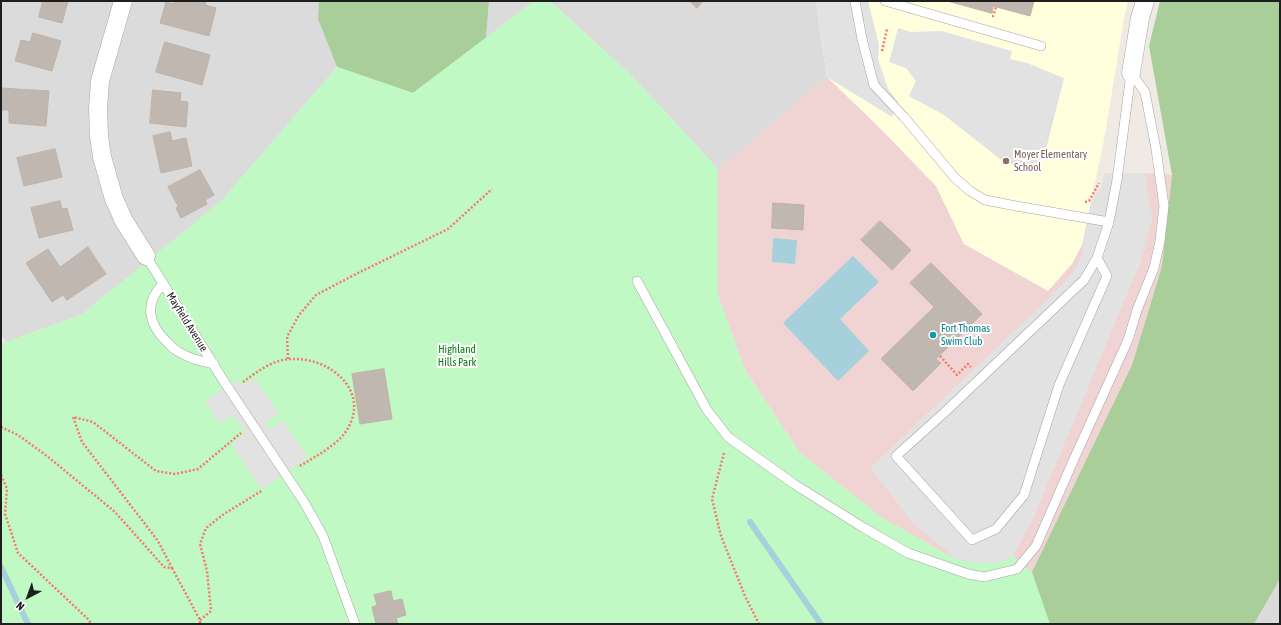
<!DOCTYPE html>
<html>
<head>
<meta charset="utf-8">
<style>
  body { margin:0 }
  #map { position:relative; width:1281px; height:625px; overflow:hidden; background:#efebe4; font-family:"Asap Condensed",sans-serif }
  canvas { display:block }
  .frame { position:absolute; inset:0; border:2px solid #1e1e1e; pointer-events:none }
  .north { position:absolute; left:8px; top:577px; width:40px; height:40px; -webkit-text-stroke:3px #fff; paint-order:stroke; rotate:221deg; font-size:11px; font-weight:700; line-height:16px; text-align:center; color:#1e1e1e }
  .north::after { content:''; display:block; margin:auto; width:14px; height:18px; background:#1e1e1e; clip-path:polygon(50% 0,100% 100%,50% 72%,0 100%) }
</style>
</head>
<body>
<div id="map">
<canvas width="1281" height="625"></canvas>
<div class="frame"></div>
<div class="north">N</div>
</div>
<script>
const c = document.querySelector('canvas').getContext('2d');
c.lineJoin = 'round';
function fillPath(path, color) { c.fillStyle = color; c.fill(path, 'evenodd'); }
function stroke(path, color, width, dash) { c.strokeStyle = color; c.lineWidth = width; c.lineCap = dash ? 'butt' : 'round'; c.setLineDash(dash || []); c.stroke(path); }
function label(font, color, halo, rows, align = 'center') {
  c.font = font + ' "Asap Condensed",sans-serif'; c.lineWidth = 4; c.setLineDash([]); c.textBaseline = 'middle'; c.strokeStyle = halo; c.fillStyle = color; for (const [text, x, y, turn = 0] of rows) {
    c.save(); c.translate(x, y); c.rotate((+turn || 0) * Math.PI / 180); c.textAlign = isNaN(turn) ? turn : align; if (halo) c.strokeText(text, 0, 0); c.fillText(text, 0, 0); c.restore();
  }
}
fillPath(new Path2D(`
  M1 1H319L318 19 337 67 221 202 81 315 6 342 1 334Z
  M489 1H534L486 38Z
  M550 1H816L827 77 718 169 633 77Z
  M1280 579V624H1254Z`), '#dcdbdb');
fillPath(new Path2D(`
  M827 77 881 129 936 186 964 244 1082 245 1092 200 1101 188 1105 173H1145L1172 175 1162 266 1132 365 1032 572 1013 556 994 564 957 560 882 518 800 453 745 370 718 295V169Z`), '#efd4d3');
fillPath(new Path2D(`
  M816 1H1128L1124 18 1105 135 1082 245 1072 264 1048 291 964 244 936 186 881 129 827 77Z`), '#fffedd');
fillPath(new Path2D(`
  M319 1H489L486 38 413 93 337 67 318 19Z
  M1160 1H1280V579L1254 624H533L1016 586 1032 572 1132 365 1162 266 1172 175 1149 46Z`), '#a9ce99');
fillPath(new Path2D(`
  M534 1H550L633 77 718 169V295L745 370 800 453 882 518 957 560 994 564 1013 556 1032 572 1050 624H1V343L6 342 81 315 220 202 337 67 413 93Z`), '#c1f9c5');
fillPath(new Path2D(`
  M816 1H868L879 45 878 59 888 89 898 102 892 117 827 77Z
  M898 28 911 32 941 31 1012 51 1010 59 1027 63 1064 78 1044 157 1038 162 1027 167 1004 162 944 115 909 96 916 81 906 68 889 62Z
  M1105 173H1145L1152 221 1141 261 1033 519 1013 556 994 564 957 560 913 523 870 468 1060 287 1075 269 1084 251 1082 245 1092 200 1101 188Z
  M255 378 279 414 267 421 266 424 268 428H272L283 420 308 458 261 489 232 445 245 433 233 415 220 424 205 401 237 380 242 386Z`), '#e2e2e2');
fillPath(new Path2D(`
  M773 238 797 240 795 264 772 262Z
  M853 256 879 282 840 319 869 351 838 381 783 323Z`), '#a5d0dc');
stroke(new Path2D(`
  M750 522 821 624
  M1 567 28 624`), '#a5d0dc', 6);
const building = new Path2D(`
  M43 1H68L62 23 39 17Z
  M174 1H206L205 5 216 8 209 36 160 23 166 2 173 4Z
  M690 1H703L697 8Z
  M948 1H1034L1030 16 993 6 992 13Z
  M33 33 61 41 52 71 15 61 21 40 30 42Z
  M165 42 210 55 202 85 156 72Z
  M1 88 49 91 46 126 9 123V110H1Z
  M153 90 181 93 180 101 188 102 186 127 150 123Z
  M170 132 172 141 186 138 192 166 161 173 153 136Z
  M55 149 62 177 24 186 17 158Z
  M200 170 214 195 205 200 207 204 181 218 176 208 178 206 168 187Z
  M60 201 62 209 67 208 73 230 39 238 31 208Z
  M773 203 804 205 803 230 772 228Z
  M880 221 911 250 892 270 861 240Z
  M88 247 106 274 67 300 63 295 52 302 26 263 48 249 60 267Z
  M931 263 982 314 936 359 941 363 913 391 881 359 934 307 910 283Z
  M384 369 392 419 360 424 352 374Z
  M391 591 393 601 402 599 406 615 396 618 398 624H376L372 607 377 605 374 595Z`);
fillPath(building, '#bfb7b0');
stroke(building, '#c0b2a7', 1);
const service = new Path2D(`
  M855 1 862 39 874 85 904 117 955 178 970 191 985 200 1016 206 1109 222
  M885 1 1041 46
  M146 256 225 383 304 502 323 536 355 624
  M1097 258 1107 276 1059 385 1024 495 996 529 972 540 896 456 945 412 1084 280 1097 258 1109 222 1117 180 1131 73
  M637 281 707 410 728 437 794 484 864 528 908 553 968 574 984 577 1017 569 1036 546 1074 459 1128 340 1137 310 1154 268 1160 241 1164 206 1156 149 1145 92 1131 73
  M163 284C144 303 148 324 167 342 171 346 174 350 179 352 190 359 201 361 214 364`);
const minor = new Path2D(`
  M123 1 100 81 98 109 99 136 102 157 114 199 124 221 146 256
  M1131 73 1140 18 1145 1`);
stroke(service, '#a5a5a5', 10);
stroke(minor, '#a5a5a5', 19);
stroke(new Path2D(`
  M992 16H993L996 7
  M882 51 887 29
  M1085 202 1089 201 1099 183
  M940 356 957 375 968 364 971 367
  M288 359 287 337 299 315 316 295 358 273 448 229 492 189
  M243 382C257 372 273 359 292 359 328 357 370 389 348 428 340 444 313 458 298 467
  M1 427 18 435 47 456 115 512 164 567 172 568 158 541 82 442 73 417 93 422 156 471 175 474 198 469 241 433
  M724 453 712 499 721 536 745 596 759 624
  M1 475 7 489 5 514 18 553 89 620 91 624
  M172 568 200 620V624
  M200 620 211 611 207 571 200 544 206 528 224 514 263 490`), '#f8796c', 2.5, [2, 2]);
stroke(service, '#fff', 9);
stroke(minor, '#fff', 18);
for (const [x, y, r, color] of [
  [1006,161,4,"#8d6e63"],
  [933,335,4,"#0f9aa8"]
]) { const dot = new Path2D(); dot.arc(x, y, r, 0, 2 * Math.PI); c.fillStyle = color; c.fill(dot); stroke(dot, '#fff', 1.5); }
label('11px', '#785e54', '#fff', [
  ["Moyer Elementary",1014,155],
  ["School",1014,168]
], 'left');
label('11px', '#1e1e1e', '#fff', [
  ["Mayfield Avenue",187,322,58]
]);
label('11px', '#0d838f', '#fff', [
  ["Fort Thomas",941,329],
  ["Swim Club",941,342]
], 'left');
label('11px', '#0d7b15', '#fff', [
  ["Highland",457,350],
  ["Hills Park",457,363]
]);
</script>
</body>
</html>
